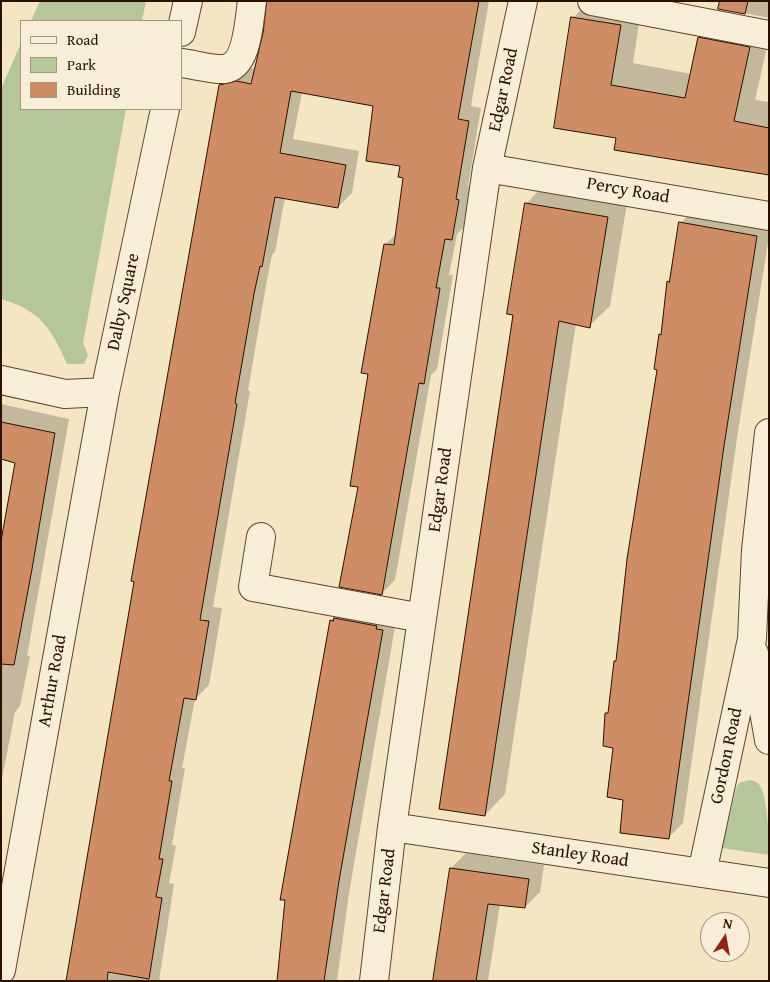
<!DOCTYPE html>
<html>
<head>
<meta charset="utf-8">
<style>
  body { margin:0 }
  #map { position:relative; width:770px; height:982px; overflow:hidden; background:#f4e5c3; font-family:"Gentium Book Plus",serif }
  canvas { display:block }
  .frame { position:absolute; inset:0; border:2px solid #2c1000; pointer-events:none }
  .legend { position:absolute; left:20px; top:20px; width:162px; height:90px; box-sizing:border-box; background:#f8eed8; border:1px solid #a69582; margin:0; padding:6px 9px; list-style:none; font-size:15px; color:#2c1000 }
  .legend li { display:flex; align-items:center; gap:10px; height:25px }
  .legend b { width:25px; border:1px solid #a69582 }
  .north { position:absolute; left:700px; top:912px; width:50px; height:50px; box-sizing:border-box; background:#f8eed8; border:1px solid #a69582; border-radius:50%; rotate:12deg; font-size:14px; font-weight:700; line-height:20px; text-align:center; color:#2c1000 }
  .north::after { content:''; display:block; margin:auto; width:18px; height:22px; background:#8f2418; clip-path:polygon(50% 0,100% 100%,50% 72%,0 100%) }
</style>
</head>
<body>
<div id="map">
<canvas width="770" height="982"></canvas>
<div class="frame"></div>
<ul class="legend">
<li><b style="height:6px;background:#f8eed8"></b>Road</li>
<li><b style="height:14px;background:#b5c699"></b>Park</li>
<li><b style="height:14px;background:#cf8d66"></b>Building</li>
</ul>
<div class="north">N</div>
</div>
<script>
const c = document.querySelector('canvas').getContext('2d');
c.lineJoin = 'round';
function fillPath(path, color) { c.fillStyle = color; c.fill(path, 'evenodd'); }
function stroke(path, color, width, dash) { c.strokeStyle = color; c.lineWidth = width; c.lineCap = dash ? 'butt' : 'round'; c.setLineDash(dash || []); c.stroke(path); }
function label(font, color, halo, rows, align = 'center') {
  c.font = font + ' "Gentium Book Plus",serif'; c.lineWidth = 4; c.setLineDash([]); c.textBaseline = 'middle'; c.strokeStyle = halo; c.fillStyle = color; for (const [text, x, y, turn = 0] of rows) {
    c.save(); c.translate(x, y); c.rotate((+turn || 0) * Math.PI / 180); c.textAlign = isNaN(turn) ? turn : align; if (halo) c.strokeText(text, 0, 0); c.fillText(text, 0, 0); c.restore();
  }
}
fillPath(new Path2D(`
  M40 1H146L142 21H31Z
  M21 43V109H126L83 343 88 355 84 364H67C51 328 41 311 1 299V89Z
  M750 780C754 781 758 782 760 786 768 798 769 840 769 855L722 848 736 789 739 783Z`), '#b5c699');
fillPath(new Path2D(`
  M269 1H489L471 106 481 108 468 186 471 187 465 226 457 234 449 275H453L437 369 431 375 395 580 382 593 359 486 370 373 386 244 397 233 404 177 401 165 374 105 302 92 293 139 359 151 352 193 338 207 285 197 275 252 272 255 267 280 248 390 250 391 213 607 222 608 209 685 195 699 182 768H185L172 845 176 846 169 883 174 884 159 981H68L220 85 234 72 251 68 256 69 265 34Z
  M589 1 642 3 633 63 691 74 699 38 721 16 769 38 755 100 769 102V173L618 136 573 18Z
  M721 1H769V18L720 8Z
  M546 183 628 197 610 306 589 326 576 323 505 794 485 815 515 313 526 204Z
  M695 208 769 221V236L738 431 683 823 668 838 625 799 607 713 609 711 617 660 658 369 660 335 662 332 668 282 671 279 681 223Z
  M1 404 69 419 27 656H30L20 706 15 712 1 784V546L17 462 1 458Z
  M346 606 397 615 349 893 337 981H278L331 621Z
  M466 853 544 865 540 892 525 907 500 904 488 981H434L451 868Z`), '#0003');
const building = new Path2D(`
  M267 1H479L458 119 469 121 456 199 459 200 452 240 445 239 436 288H440L424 384 419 383 382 595 339 587 358 487 350 486 368 374 361 373 384 244 394 245 403 178 398 177 400 166 366 161 373 106 291 91 280 153 346 165 338 208 275 197 262 267 260 266 254 294 235 403 237 404 200 620 209 621 196 700 184 698 169 781H172L159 859H163L156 897 162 898 149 979 108 972 107 981H66L134 582 131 581 219 85 237 81 251 84 263 33Z
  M720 1H748L745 14 718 9Z
  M571 17 621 25 611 85 685 98 698 37 750 47 734 121 769 128V175L614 150 616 138 554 128Z
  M525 203 608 217 590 328 559 321 485 816 439 809 513 315 507 314Z
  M679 222 757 236 724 446 669 839 620 833 623 800 607 797 613 748 603 746 605 713H608L614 661H616L627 559 657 370 654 369 659 334 661 335 667 281 669 282Z
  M1 422 55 433 32 569 14 665 1 664V541L15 463 1 459Z
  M334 618 377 626 376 629 383 630 339 881 324 981H277L285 900H280L330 620 333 621Z
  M450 868 529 879 525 908 488 904 476 981H433Z`);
fillPath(building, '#cf8d66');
stroke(building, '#2c1000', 1);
const minor = new Path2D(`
  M592 1 769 35
  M181 32 188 1
  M181 63C192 64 214 70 224 69 248 67 249 20 252 1
  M487 168 769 216
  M1 380 65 394 105 392
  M261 537 253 587 422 618
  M754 653 769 740
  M392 827 769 883
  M702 873 752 639 756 550 769 433
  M1 970 105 392 165 109
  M374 981 392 827 487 168 523 1`);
stroke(minor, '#5e4531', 30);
stroke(minor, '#f8eed8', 28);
label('18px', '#2c1000', '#f8eed8', [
  ["Edgar Road",504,90,-78],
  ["Percy Road",628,191,10],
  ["Dalby Square",124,302,-78],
  ["Edgar Road",441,490,-82],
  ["Arthur Road",53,681,-80],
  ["Gordon Road",727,756,-78],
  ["Stanley Road",580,855,8],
  ["Edgar Road",385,891,-83]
]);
</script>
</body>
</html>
